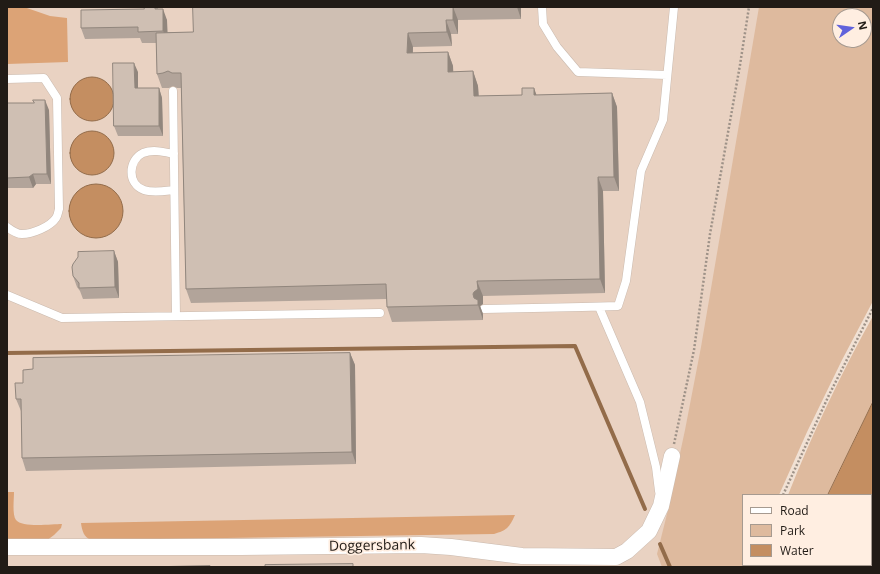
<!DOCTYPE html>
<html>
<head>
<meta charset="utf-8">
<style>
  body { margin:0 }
  #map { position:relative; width:880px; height:574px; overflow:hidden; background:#f1e1d4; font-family:"Open Sans",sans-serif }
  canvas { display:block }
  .frame { position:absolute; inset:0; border:8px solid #211b16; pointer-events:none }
  .legend { position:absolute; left:742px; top:494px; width:130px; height:72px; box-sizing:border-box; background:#ffeee1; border:1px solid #a69a90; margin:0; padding:5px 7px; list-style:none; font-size:12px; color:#211b16 }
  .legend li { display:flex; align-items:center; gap:8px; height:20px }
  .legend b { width:20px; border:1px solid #a69a90 }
  .north { position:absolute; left:832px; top:8px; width:40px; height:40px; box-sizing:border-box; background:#ffeee1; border:1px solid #a69a90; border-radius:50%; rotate:77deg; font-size:11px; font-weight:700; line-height:16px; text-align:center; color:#211b16 }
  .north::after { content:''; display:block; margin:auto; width:14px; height:18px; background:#6162db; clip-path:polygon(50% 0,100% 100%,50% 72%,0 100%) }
</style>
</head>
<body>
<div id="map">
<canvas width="880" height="574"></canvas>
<div class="frame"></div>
<ul class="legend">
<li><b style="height:5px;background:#fff"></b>Road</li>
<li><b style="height:11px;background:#deba9e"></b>Park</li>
<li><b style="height:11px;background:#c48e61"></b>Water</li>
</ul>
<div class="north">N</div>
</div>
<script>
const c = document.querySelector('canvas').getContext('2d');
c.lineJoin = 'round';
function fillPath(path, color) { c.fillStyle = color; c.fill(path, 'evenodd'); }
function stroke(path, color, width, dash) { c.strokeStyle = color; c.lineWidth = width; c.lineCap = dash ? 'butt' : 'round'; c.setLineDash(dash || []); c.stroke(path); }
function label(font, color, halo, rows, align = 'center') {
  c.font = font + ' "Open Sans",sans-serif'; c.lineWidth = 3.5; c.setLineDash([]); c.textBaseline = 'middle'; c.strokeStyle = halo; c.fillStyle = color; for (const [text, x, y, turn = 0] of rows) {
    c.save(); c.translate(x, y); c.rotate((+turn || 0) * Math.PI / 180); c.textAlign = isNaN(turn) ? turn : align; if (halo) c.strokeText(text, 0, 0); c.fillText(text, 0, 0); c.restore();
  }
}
fillPath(new Path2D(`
  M7 7H873L743 495V567H7ZM840 16H864V40H840Z`), '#e9d2c2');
fillPath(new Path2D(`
  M759 7H873V301L842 360 807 432 779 495H743V565H750V567H662L657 554 667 514 685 430 701 347ZM840 16H864V40H840Z
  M873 316V402L828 495H788C812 434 841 374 873 316Z`), '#deba9e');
fillPath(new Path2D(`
  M7 7H24L50 16 67 18 68 62 7 64Z
  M7 492H14C14 499 12 515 16 520 22 528 52 524 62 524L61 528 54 535 46 541 7 542Z
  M515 515C509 528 507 530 494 534L91 540C84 537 82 531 81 523Z`), '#dca376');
const water = new Path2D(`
  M70 99a22 22 0 1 1 44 0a22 22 0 1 1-44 0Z
  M70 153a22 22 0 1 1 44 0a22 22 0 1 1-44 0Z
  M69 211a27 27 0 1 1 54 0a27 27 0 1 1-54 0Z
  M873 402V567H798V565H871V495H828Z`);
fillPath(water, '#c48e61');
stroke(water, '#936c4a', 1);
stroke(new Path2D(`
  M7 353 575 346 645 509
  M660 544 670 567`), '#936c4a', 4);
const service = new Path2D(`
  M542 7 543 24 557 47 578 72 667 75
  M7 79 44 78 57 98 59 209C58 212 58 215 56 218 50 227 32 234 22 234 16 234 11 230 7 227
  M173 91 176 316
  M174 154C164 152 153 149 143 153 128 160 127 184 144 190 153 193 164 191 174 190
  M7 295 62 318 380 313
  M599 307 640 402 656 467 659 491
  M484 309 582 307 618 306 626 281 641 171 663 120 674 7`);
const minor = new Path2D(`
  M7 547H240L421 545 451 547 522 556 616 557 627 551 649 531 661 506 672 456`);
stroke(service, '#cabaae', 9);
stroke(minor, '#cabaae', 17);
stroke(new Path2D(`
  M674 444 694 350 710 234 740 65 749 7
  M783 495 829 395 873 308
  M754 567V565`), '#9e9288', 2.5, [2, 2]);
stroke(service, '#fff', 8);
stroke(minor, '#fff', 16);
fillPath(new Path2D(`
  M144 7H158V9L167 20V32H193V7H521V19L458 20V34H451L452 46 413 47V53L448 52 453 66V72L473 71 478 86 479 96 522 95 534 88 536 95 612 93 617 107 619 191H603L605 293 483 296V304L480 306 483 314V320L392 322 387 307V299L191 303 186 289 181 88H177L173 86 169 88H162L157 74 156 43H142L140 38 85 39 81 28 144 9Z
  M138 72V88H159L162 98 163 136H118L114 126Z
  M7 103 49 110 51 184H36L33 188H7Z
  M114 251 118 262 119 298 83 299 80 291 77 287 73 276Z
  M350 353 355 365 356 464 26 471 22 458 21 411 16 399 23 383 33 369Z`), '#b2a49a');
fillPath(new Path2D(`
  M453 7 458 20V34L453 20Z
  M517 7H521V19Z
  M163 9 167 20 168 42 163 31Z
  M446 20 451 34 452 46 447 32Z
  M408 33 413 47 412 67 407 53Z
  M448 52 453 66 454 87 448 72Z
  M134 63 138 72V98L135 88Z
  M473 71 478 86 479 110 474 96Z
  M159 88 162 98 163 136 159 126Z
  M534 88 539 102 534 95Z
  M612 93 617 107 619 191 614 177Z
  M45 100 49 110 51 184 47 174Z
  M33 174 36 184 33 188 29 177Z
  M598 177 603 191 605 293 600 279Z
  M114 251 118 262 119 298 115 287Z
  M477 281 483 296V304L480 306 483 314V320L478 305H477L473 294Z
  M350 353 355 365 356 464 352 452Z`), '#91867d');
const building = new Path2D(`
  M144 7H155V9H163V31L138 32V27L81 28V10L144 9Z
  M193 7H453V20H446L447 32 408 33 407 53 448 52V72L473 71 474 96 522 95V88H534V95L612 93 614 177H598L600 279 477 281 478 289 474 292 473 294 474 298 478 300V305L387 307 386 284 186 289 181 73H172L168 71 163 73 157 74 156 33 193 32Z
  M113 63H134L135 88H159V126H114Z
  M33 100H45L47 174H33L29 177 7 178V103H34Z
  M114 251 115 287 79 288V283L73 276 72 267 73 264 78 257V252Z
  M350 353 352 452 22 458 21 399H16L15 383H23V370L33 369V358Z
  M353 564V567H265V565Z
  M210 566V567H147Z`);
fillPath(building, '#cfbfb3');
stroke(building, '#91867d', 1);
label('14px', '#211b16', '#ffeee1', [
  ["Doggersbank",372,546,-1]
]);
</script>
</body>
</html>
